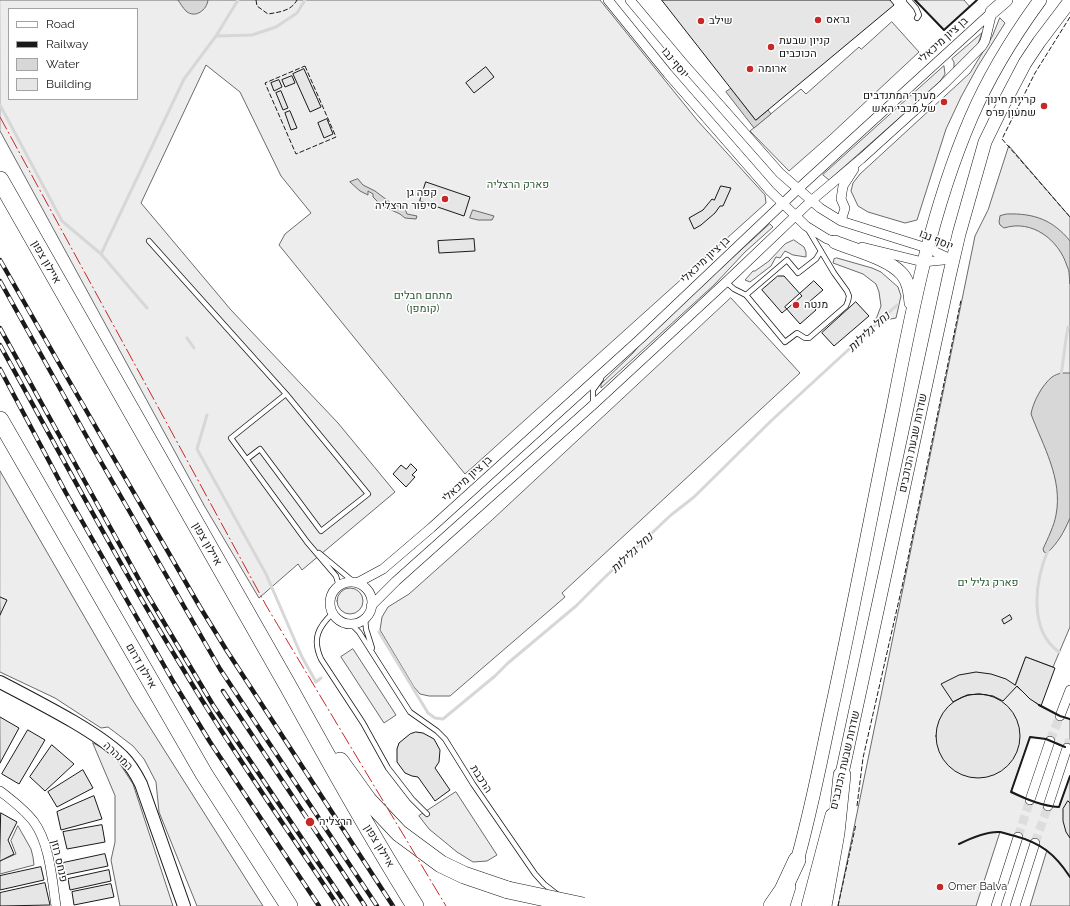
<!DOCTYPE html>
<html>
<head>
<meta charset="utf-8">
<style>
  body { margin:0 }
  #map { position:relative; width:1070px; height:906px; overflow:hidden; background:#fff; font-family:Raleway,sans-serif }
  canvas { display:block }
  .legend { position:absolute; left:8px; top:8px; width:130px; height:92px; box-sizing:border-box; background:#fff; border:1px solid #a3a3a3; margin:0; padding:5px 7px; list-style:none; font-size:12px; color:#1a1a1a }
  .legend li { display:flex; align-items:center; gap:8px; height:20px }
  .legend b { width:20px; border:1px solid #a3a3a3 }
</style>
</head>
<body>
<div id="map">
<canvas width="1070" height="906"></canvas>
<ul class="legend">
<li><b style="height:5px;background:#fff"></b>Road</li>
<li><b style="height:5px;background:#1a1a1a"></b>Railway</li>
<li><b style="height:11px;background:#d7d7d7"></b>Water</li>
<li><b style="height:11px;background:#e6e6e6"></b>Building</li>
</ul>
</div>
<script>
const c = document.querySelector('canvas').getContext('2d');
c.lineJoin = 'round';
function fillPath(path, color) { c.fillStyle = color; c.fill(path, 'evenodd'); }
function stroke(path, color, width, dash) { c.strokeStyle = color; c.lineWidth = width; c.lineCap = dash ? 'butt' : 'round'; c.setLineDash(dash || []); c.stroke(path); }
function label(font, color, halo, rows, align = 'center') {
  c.font = font + ' Raleway,Heebo,sans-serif'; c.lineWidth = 3; c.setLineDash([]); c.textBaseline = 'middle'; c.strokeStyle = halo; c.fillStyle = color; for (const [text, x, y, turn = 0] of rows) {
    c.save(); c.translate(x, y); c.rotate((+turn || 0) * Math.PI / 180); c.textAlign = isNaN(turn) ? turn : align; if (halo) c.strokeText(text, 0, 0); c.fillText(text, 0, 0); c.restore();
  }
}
const built = new Path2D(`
  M0 0H600L697 120 765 195 766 203 465 474 279 245 285 234 311 213 281 176 240 92 206 65 141 203 231 310 338 423 395 492 302 570 298 564 259 598 205 507 0 131ZM9 9H137V99H9Z
  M915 0H964L970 7 944 30Z
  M1000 18 1005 23 978 66 961 97 946 129 917 220 905 223 868 212 858 206 851 191 853 183 860 174 970 73 992 37Z
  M892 22 919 52 829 136 789 171 750 131 801 89 806 94 859 47 861 49Z
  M982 33 978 44 954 68V62L952 59Z
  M944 66 945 74 939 83 829 180 823 175Z
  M1009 146 1070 217V627L1053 667 1026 657 1015 685 1037 704 1060 716 1070 719V750L1046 739 1030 737 1011 791 1034 802 1048 806 1059 807 1070 776V906H1030L1047 850 1028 840 1000 832 976 906H838L975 236 988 210Z
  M770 224 773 227 745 252 714 285 601 388V384L633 353 648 335Z
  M794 240 804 247 806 252V257L793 255 785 251 780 258 776 257 771 266 750 282 745 280 753 271H755L769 261 785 244Z
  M837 258 872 268 881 272 898 287 901 296 896 318 875 322 881 306 879 292 876 284 863 274 833 263 834 259Z
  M731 298 800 373 562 593 565 597 450 696H429L420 694 414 687 380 630 382 617 388 607 409 594 492 520Z
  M0 471 132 699 263 906H197L159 812 156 782 144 759 133 746 108 727 101 728 55 698 0 672Z
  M337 601a13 13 0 1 1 26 0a13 13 0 1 1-26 0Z
  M353 649 396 715 384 723 341 657Z
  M93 743 103 748 118 761 133 784 173 906H120L111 860 115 842V796Z
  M456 792 497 855 487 861 473 862 457 852 429 829 419 816Z
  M18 826 31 849 33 857 34 865 0 874V861L16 854 11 841Z`);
fillPath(built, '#ededed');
stroke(built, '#6a6a6a', 1);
const water = new Path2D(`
  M178 0H208C207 10 195 19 186 11 183 8 180 3 178 0Z
  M732 88 756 120 768 110 771 114 754 128 726 92Z
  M358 179 363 185 375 191 391 203 405 209 407 214 417 216 416 219 405 218 400 214 378 204 377 201 373 197V194L368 191V195L360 191 350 182Z
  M473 210 494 216 492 220H478L470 218Z
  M1007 214C1034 213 1053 220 1070 241V284C1069 278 1070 272 1067 266 1059 240 1032 219 1004 228L1000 225 999 222 1000 216Z
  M1061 373H1070V518C1064 532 1058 543 1047 553L1044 552 1043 549C1048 538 1054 526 1056 515 1063 479 1043 446 1031 414 1033 402 1042 385 1052 377 1055 375 1058 374 1061 373Z`);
fillPath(water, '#d7d7d7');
stroke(water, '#6a6a6a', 1);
stroke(new Path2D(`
  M216 36 252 35 276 27 297 13 305 0
  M0 105 62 221 101 254 147 308
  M101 254 184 79 216 36 238 0
  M187 338 194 348
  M1061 376 1066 339 1068 327
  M207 415 197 449 266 574 302 657 316 682 321 678
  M1048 550C1035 581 1028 630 1059 652
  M379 632 428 713 435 718 443 719 495 676 508 663 576 606 604 578 671 515 694 497 772 420 897 305`), '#d7d7d7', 3);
const building = new Path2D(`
  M662 0H890L894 5 756 120Z
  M486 67 494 77 474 93 466 83Z
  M304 69 321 107 310 112 293 74Z
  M292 76 295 83 285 87 282 80Z
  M279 80 282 87 274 91 271 83Z
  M281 91 288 108 283 110 276 93Z
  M290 111 297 128 291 130 285 113Z
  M327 119 333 134 324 138 318 123Z
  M426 182 470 197 464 216 420 201Z
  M721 186 731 188 723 206H720L715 213 701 225 694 229 689 218 703 210 712 199 714 200Z
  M474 239 475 251 439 253 438 241Z
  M778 276H784L802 296 782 313 762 290Z
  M814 281 823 290 809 302 816 310 800 324 785 307Z
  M856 302 869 316 834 346 822 333Z
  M411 464 417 470 412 475 415 477 406 487 393 474 401 465 406 469Z
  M0 597 7 600 0 615Z
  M1010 615 1012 619 1004 624 1002 620Z
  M1026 657 1055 668 1041 706 1030 699 1017 686 1003 701 993 696 980 694 967 695 953 702 941 684 959 675 976 672 991 674 1006 679 1015 685Z
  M936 736a42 42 0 1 1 84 0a42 42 0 1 1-84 0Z
  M0 717 19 728 0 763Z
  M28 730 45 740 19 784 2 774Z
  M416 732 423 733 434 739 440 750 439 762 435 768 450 790 435 801 418 777 412 776 405 773 397 762V749L399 743 410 734Z
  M52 745 74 764 45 791 30 777Z
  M83 770 93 788 57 807 48 792Z
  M94 796 102 819 61 830 57 812Z
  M1068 801 1070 803V838L1066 832 1063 821V809Z
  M1 813 17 822 8 840 14 854 0 861Z
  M102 825 105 842 67 849 63 832Z
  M105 854 108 866 65 875 63 863Z
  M41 867 44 880 0 890V876Z
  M109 870 111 881 70 890 68 879Z
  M45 883 50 905 0 906V893Z
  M111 884 114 897 74 905 72 892Z`);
fillPath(building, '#e6e6e6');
stroke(building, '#1a1a1a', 1);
stroke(new Path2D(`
  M1050 741 1060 716
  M1067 748 1070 739
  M1018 837 1030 800
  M1035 843 1048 806`), '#ddd', 9, [9, 4.5]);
const service = new Path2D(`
  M909 0 916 8 919 15 917 18
  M149 241 286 394
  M726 282 734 289 746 295 785 342 797 333 805 338H809L846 306 848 301 849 296 847 291 834 273 809 231
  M746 295 787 260 798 273 816 259 821 251
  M593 405V390L601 379
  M247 459 260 449 321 531 368 494 286 394 231 438 307 542 336 576 339 586
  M319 553 355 583
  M333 613C318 627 312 639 321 659L363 723 388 768 412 799 427 814
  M365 618 366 629 372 648
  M351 624 359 632 373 654 410 712 437 731 445 739 473 784 535 874 544 884 558 895`);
const minor = new Path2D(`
  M608 0 668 74 770 191 806 226 827 239 840 243
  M630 0 682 62 780 173 820 208 841 221 927 248 951 259
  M841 221 845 208 841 199 843 186 854 169
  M862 247 923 262 953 259
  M330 603a21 21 0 1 1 42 0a21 21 0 1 1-42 0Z
  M357 583 383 569 431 528 640 339 798 189 992 12
  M371 606 396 581 593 405 726 282 811 201 861 159 944 84 982 46 985 41 992 12
  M1060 716 1070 690
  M0 791C12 800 25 810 34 822 50 844 52 880 56 906
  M1030 800 1050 741
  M1048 806 1067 748
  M996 906 1018 837
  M1015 906 1035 843`);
const tertiary = new Path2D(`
  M0 682C25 695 50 708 74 722 91 732 107 742 122 756 130 764 136 774 141 784L184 906`);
const secondary = new Path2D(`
  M992 12 1006 0
  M835 242C854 250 888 258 902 274 909 282 910 293 911 303
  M840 783 949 277 959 234 985 142 1003 105 1025 63 1039 42 1070 1
  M795 868C810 817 820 764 831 712 853 611 872 510 893 408 912 310 931 211 971 118 989 76 1013 37 1040 0
  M783 906 789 887
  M808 906 832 815`);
const motorway = new Path2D(`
  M0 180 288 686C329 760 370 834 415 906
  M0 420 204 774 289 906
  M340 761 368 800 399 833 441 864 464 875 508 890
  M772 906 783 890 797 860
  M823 906 836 833 842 775`);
stroke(service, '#1a1a1a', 6);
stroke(minor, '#1a1a1a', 10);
stroke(tertiary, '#1a1a1a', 14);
stroke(secondary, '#1a1a1a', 14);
stroke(motorway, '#1a1a1a', 18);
stroke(service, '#fff', 4.5);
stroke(minor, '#fff', 9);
stroke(tertiary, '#fff', 12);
stroke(secondary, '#fff', 13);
stroke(motorway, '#fff', 17);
const rail = new Path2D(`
  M0 260 68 379 200 607 227 651 393 906
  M0 281 93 448 220 669 377 906
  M0 328 147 594 213 705 347 906
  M0 345C60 453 118 563 183 669 231 750 286 827 338 906
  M0 369 66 493 174 683 210 742 319 906
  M223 691 365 906`);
stroke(rail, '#1a1a1a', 4.5);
stroke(rail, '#fff', 3, [9]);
const motorwayBridge = new Path2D(`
  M508 890 583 906`);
stroke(motorwayBridge, '#1a1a1a', 18, []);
stroke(motorwayBridge, '#fff', 17);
stroke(new Path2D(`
  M256 0 257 6 268 14C280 12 291 11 297 0
  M1070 17 1035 73 1002 139 1070 217
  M305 66 336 137 296 154 265 83Z
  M857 806 863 758 904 578 961 300
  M838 906 856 824`), '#1a1a1a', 1, [5, 2]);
stroke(new Path2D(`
  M915 0 944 30 977 0
  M1039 705 1060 716 1070 719
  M1065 747 1046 739 1030 737 1011 792C1026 799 1042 806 1059 807L1070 776
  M959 844C971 838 986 831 1000 832 1005 833 1010 835 1015 836 1041 843 1055 854 1070 877`), '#1a1a1a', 2);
stroke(new Path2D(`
  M0 117 267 607 446 906`), '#c62828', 1, [14, 3, 2, 3]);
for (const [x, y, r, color] of [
  [818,20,4,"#c62828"],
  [701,21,4,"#c62828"],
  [771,47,4,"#c62828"],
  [750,69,4,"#c62828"],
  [944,102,4,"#c62828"],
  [1044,106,4,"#c62828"],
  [445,199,4,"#c62828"],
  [796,305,4,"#c62828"],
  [310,822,5,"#c62828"],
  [940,887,4,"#c62828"]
]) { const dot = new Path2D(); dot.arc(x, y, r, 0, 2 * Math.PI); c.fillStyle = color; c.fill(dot); stroke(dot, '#fff', 1.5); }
label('11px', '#1a1a1a', '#fff', [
  ["גראס",826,20],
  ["שילב",709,21],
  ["קניון שבעת",779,41],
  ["הכוכבים",779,54],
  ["ארומה",758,69],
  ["מערך המתנדבים",936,96,"right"],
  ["של מכבי האש",936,109,"right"],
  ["קריית חינוך",1036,100,"right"],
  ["שמעון פרס",1036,113,"right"],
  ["קפה גן",437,193,"right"],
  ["סיפור הרצליה",437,206,"right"],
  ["מנטה",804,305],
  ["הרצליה",319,822],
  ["Omer Balva",948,887]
], 'left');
label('11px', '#1a1a1a', '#fff', [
  ["בן ציון מיכאלי",943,40,-42],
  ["יוסף נבו",675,63,50],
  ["יוסף נבו",936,240,23],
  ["בן ציון מיכאלי",705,260,-43],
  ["איילון צפון",46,262,60],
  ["שדרות שבעת הכוכבים",913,443,-78],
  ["בן ציון מיכאלי",467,479,-42],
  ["איילון צפון",207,544,60],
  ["איילון דרום",141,666,60],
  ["המנהרה",118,756,44],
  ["שדרות שבעת הכוכבים",845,760,-77],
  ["הרכבת",481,779,57],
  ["איילון צפון",379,846,59],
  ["פנחס רוזן",59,861,77]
]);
label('11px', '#2b5a34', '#fff', [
  ["פארק הרצליה",518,185],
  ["מתחם חבלים",423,296],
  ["(קומפן)",423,309],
  ["פארק גליל ים",988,583]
]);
label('italic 12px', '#1a1a1a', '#fff', [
  ["נחל גלילות",869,332,-43],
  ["נחל גלילות",632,553,-43]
]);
</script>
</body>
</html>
